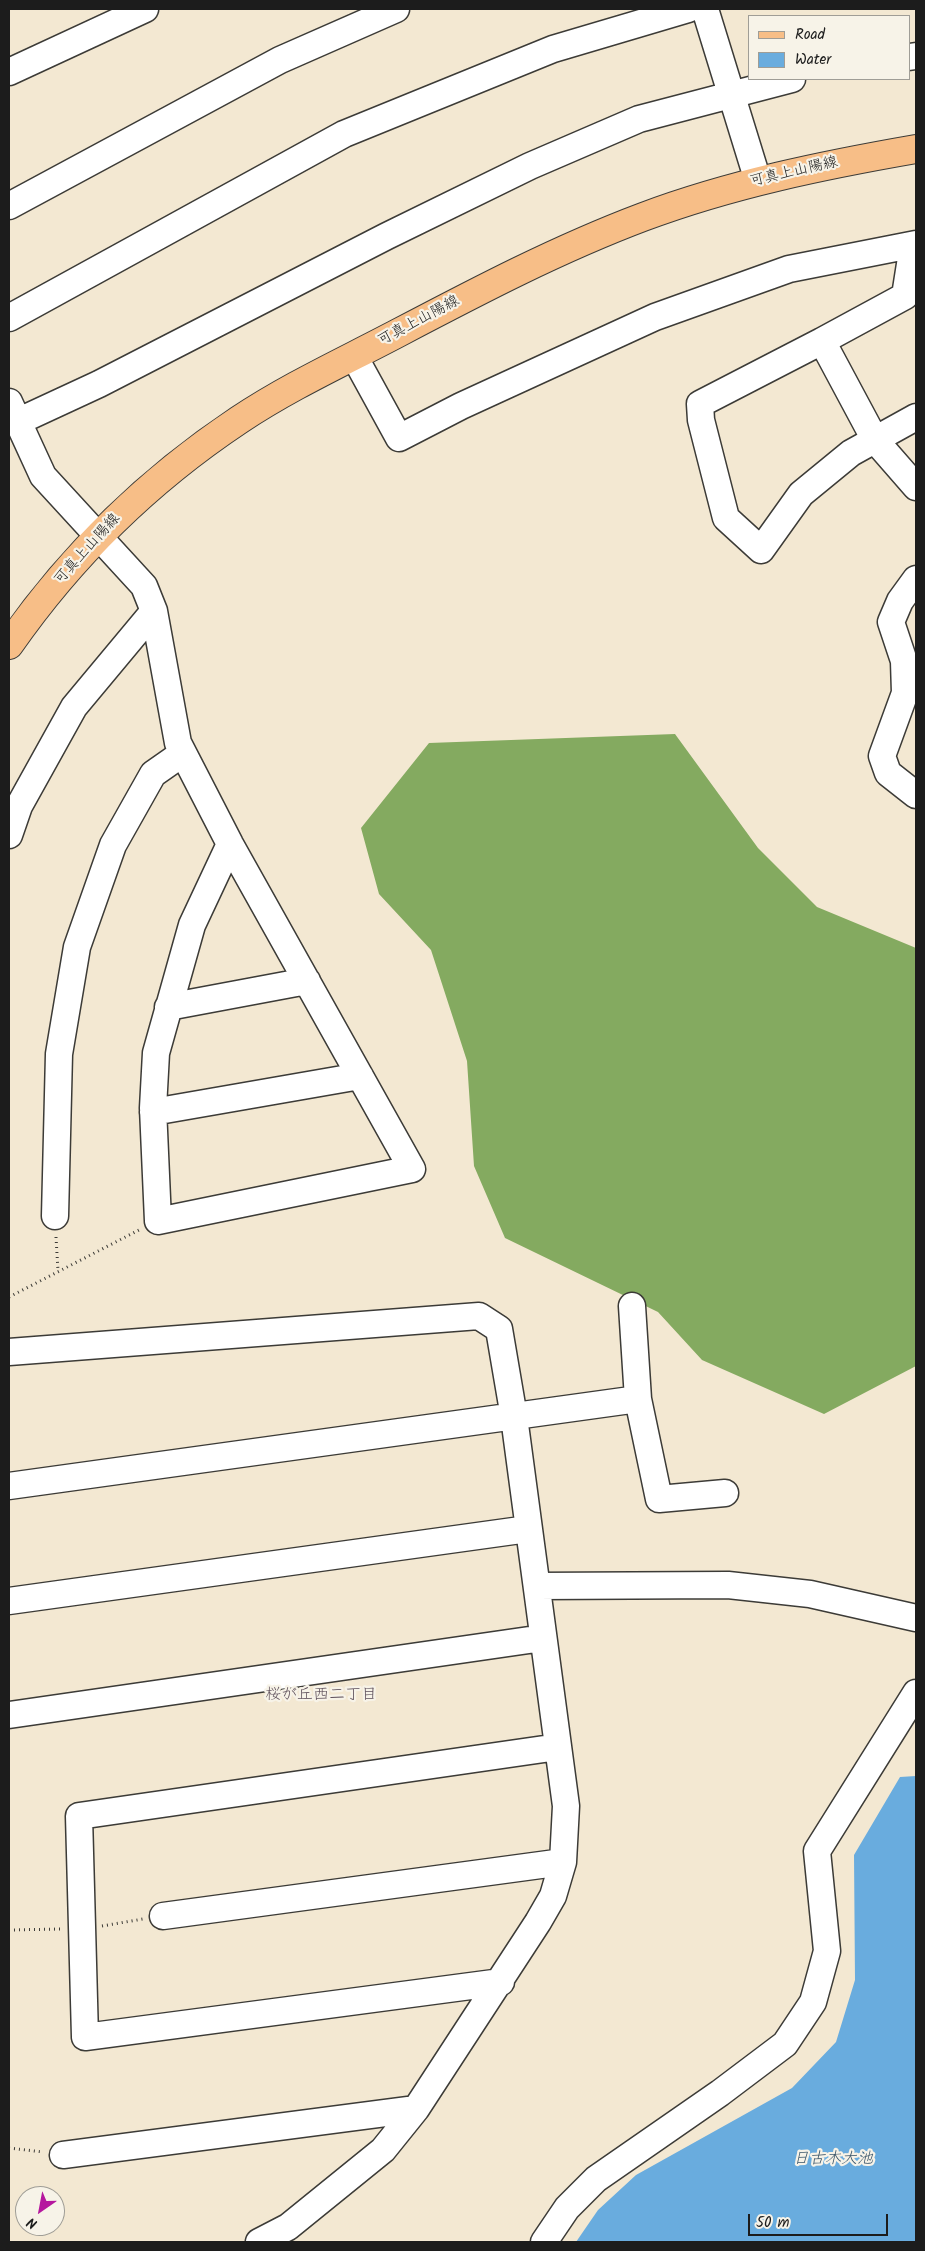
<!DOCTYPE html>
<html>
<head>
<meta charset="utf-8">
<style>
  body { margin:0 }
  #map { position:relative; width:925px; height:2251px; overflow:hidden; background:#f3e8d2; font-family:Kalam,sans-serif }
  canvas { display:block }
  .frame { position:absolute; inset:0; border:10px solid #1c1c1c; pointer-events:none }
  .legend { position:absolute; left:748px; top:15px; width:162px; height:65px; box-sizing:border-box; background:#f7f3e8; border:1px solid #9f9d96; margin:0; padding:6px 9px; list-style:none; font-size:15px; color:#1c1c1c }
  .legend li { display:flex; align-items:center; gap:10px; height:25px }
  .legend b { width:25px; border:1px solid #9f9d96 }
  .north { position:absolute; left:15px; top:2186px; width:50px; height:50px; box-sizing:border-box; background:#f7f3e8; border:1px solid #9f9d96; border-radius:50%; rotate:213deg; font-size:14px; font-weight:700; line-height:20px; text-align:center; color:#1c1c1c }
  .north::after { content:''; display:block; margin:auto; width:18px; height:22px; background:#b5179e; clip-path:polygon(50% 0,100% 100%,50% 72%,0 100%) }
  .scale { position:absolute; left:748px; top:2214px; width:140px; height:22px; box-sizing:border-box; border:2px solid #1c1c1c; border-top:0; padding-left:6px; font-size:15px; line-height:18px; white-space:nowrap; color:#1c1c1c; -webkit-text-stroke:4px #f7f3e8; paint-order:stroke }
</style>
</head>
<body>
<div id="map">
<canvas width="925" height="2251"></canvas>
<div class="frame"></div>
<ul class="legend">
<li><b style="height:6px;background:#f7be87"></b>Road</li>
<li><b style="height:14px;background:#69acde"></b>Water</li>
</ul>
<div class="north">N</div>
<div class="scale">50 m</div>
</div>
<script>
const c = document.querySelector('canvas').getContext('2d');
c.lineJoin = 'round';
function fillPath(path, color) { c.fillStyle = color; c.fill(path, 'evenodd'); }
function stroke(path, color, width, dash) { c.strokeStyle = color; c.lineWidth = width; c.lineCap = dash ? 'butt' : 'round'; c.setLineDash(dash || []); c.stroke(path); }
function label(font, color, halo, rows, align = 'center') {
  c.font = font + ' Kalam,"Klee One",sans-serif'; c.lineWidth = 4.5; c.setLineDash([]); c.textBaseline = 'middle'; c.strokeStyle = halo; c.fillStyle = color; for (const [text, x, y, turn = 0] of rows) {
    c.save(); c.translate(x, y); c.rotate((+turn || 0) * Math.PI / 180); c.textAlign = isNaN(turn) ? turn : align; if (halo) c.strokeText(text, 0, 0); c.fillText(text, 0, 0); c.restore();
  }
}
fillPath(new Path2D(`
  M675 734 758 848 817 907 916 948V1366L824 1414 702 1360 658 1312 505 1238 474 1166 467 1061 431 950 379 894 361 828 429 743Z`), '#84aa60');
fillPath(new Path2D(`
  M916 1776V2242H576L598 2210 636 2175 792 2088 836 2042 855 1980 854 1855 900 1777Z`), '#69acde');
const minor = new Path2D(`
  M705 9 758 181
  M909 57 916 56
  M9 72 145 9
  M9 206 280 60 396 9
  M913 245 905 296 822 341 875 440 916 487
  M9 318 344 134 553 49 688 9
  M822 341 700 404 701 420 726 518 761 550 801 494 851 453 916 417
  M354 356 399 438 461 406 655 317 789 269 916 244
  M9 402 43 476 144 586 154 611 178 743 230 844 412 1169 158 1221 153 1108 156 1053 192 925 230 844
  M17 422 99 384 387 236 530 166 639 119 792 79
  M916 579 900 601 891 622 904 661 905 693 882 756 888 773 916 795
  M9 835 19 806 74 707 154 611
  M168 1007 307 981
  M153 1112 360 1076
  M55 1216 59 1054 77 947 113 845 153 774 183 753
  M632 1306 638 1399 659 1499 725 1493
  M9 1352 479 1316 499 1329 514 1417 566 1806 563 1862 553 1896 538 1922 416 2109 383 2150 288 2227 259 2242
  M9 1486 638 1399
  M537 1586 728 1585 810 1594 916 1618
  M9 1601 528 1529
  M9 1715 543 1638
  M163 1916 563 1862
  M501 1982 85 2037 79 1816 558 1747
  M63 2155 416 2109
  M544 2242 567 2208 596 2179 720 2093 785 2044 813 2002 827 1951 817 1851 916 1693`);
const major = new Path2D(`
  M9 645C71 556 149 480 239 420 290 386 345 361 398 333 478 291 558 249 643 217 731 184 824 165 916 149`);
stroke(minor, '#3c3b37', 29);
stroke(major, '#3c3b37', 30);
stroke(new Path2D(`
  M56 1237 58 1271
  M9 1297 139 1230
  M102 1926 143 1919
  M9 1930 61 1929
  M9 2148 43 2152`), '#3c3b37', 3, [1, 4]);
stroke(minor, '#fff', 26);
stroke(major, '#f7be87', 28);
label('15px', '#1c1c1c', '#f7f3e8', [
  ["可真上山陽線",794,173,-13],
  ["可真上山陽線",419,322,-28],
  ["可真上山陽線",88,550,-48]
]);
label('16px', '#60525d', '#f7f3e8', [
  ["桜が丘西二丁目",321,1696]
]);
label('italic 16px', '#3b566a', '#f7f3e8', [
  ["日古木大池",833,2160]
]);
</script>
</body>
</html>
